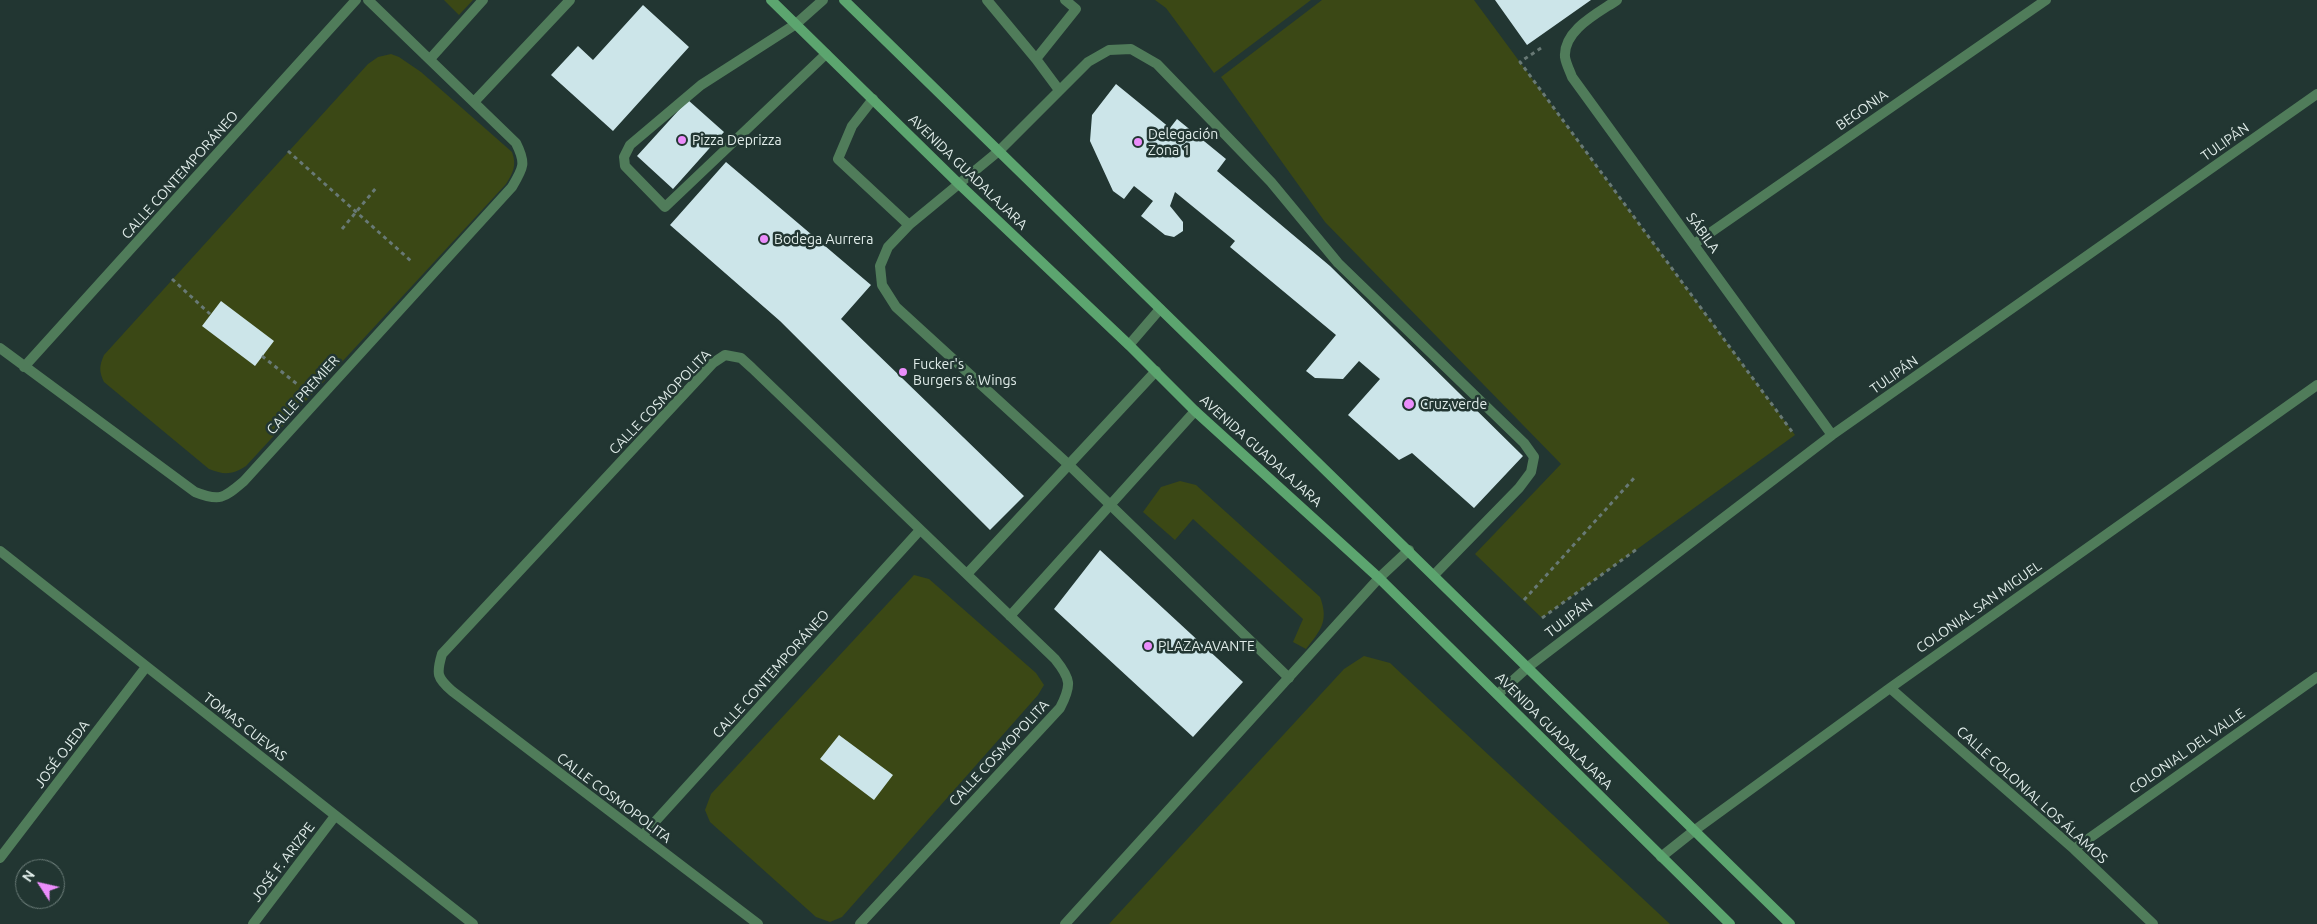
<!DOCTYPE html>
<html>
<head>
<meta charset="utf-8">
<style>
  body { margin:0 }
  #map { position:relative; width:2317px; height:924px; overflow:hidden; background:#223632; font-family:Ubuntu,sans-serif }
  canvas { display:block }
  .north { position:absolute; left:15px; top:859px; width:50px; height:50px; box-sizing:border-box; background:#223632; border:1px solid #6e7f7b; border-radius:50%; rotate:305deg; font-size:14px; font-weight:700; line-height:20px; text-align:center; color:#e0ece9 }
  .north::after { content:''; display:block; margin:auto; width:18px; height:22px; background:#eb8dfb; clip-path:polygon(50% 0,100% 100%,50% 72%,0 100%) }
</style>
</head>
<body>
<div id="map">
<canvas width="2317" height="924"></canvas>
<div class="north">N</div>
</div>
<script>
const c = document.querySelector('canvas').getContext('2d');
c.lineJoin = 'round';
function fillPath(path, color) { c.fillStyle = color; c.fill(path, 'evenodd'); }
function stroke(path, color, width, dash) { c.strokeStyle = color; c.lineWidth = width; c.lineCap = dash ? 'butt' : 'round'; c.setLineDash(dash || []); c.stroke(path); }
function label(font, color, halo, rows, align = 'center') {
  c.font = font + ' Ubuntu,sans-serif'; c.lineWidth = 5; c.setLineDash([]); c.textBaseline = 'middle'; c.strokeStyle = halo; c.fillStyle = color; for (const [text, x, y, turn = 0] of rows) {
    c.save(); c.translate(x, y); c.rotate((+turn || 0) * Math.PI / 180); c.textAlign = isNaN(turn) ? turn : align; if (halo) c.strokeText(text, 0, 0); c.fillText(text, 0, 0); c.restore();
  }
}
fillPath(new Path2D(`
  M444 0H473L459 15Z
  M1155 0H1311L1214 73 1166 8Z
  M1322 0H1474L1795 435 1542 618 1475 554 1561 464 1325 222 1221 77Z
  M391 54 399 57 421 72 512 152C517 165 513 173 506 184L246 466C232 475 224 475 209 469L104 382C99 372 99 366 104 355L368 64 378 57Z
  M1180 481 1196 485 1320 597C1329 621 1321 630 1306 649L1293 642 1303 619 1193 519 1175 540 1143 512 1161 487Z
  M914 575 929 579 1036 673 1044 685 1038 695 842 917 830 922 816 917 710 822 705 810 711 794Z
  M1364 656 1390 663 1670 924H1109L1344 669Z`), '#3b4815');
fillPath(new Path2D(`
  M1495 0H1591L1527 45Z
  M643 5 689 47 613 131 551 75 578 46 593 60Z
  M1116 84 1170 128 1177 119 1226 159 1217 171 1330 266 1523 456 1474 508 1412 453 1399 460 1348 415 1380 379 1359 361 1343 379 1315 378 1306 371 1336 335 1230 247 1235 241 1175 192 1170 206 1183 222V231L1174 237 1165 235 1141 216 1153 201 1134 186 1124 199 1113 191 1090 141 1092 115Z
  M688 100 724 132 673 189 637 156Z
  M726 162 871 285 841 319 1024 496 990 530 780 321 670 225Z
  M221 301 274 341 255 366 202 326Z
  M1100 550 1243 682 1193 737 1054 609Z
  M839 735 893 775 874 800 820 759Z`), '#cce5e9');
stroke(new Path2D(`
  M1541 48 1520 62 1793 433
  M288 151 411 261
  M342 229 376 188
  M172 279 210 314
  M262 356 297 384
  M1524 600 1635 477
  M1542 618 1637 549`), '#687975', 3, [4, 4]);
stroke(new Path2D(`
  M987 0 1036 59 1059 90
  M796 24 701 85 630 145 624 157 625 166 665 207 826 54
  M1036 59 1076 9 1065 0
  M873 99 852 126 838 159 909 225
  M1289 678 1069 465 896 307 882 285 880 266 888 247 909 225 1000 150 1088 62 1109 50 1131 49 1157 64 1271 182 1338 263 1524 443 1534 457 1531 472 1519 488 1434 575`), '#507c5a', 10);
stroke(new Path2D(`
  M1617 0C1598 13 1563 30 1565 57 1566 64 1570 71 1572 77L1832 435
  M796 24 823 0
  M430 59 483 0
  M474 102 570 0
  M1694 244 2046 0
  M0 348 195 492C220 502 224 498 244 481L512 187C524 167 526 163 516 143L368 0
  M24 367 356 0
  M0 551 473 924
  M967 574 1156 371
  M1010 616 1195 411
  M1890 688 2074 849 2153 924
  M1498 694 1528 667 1832 435 2317 94
  M642 836 920 530
  M2074 849 2317 677
  M1661 857 1695 830 1890 688 2317 385
  M0 858 146 667
  M253 924 335 816
  M758 924 452 691C437 678 436 674 442 654L713 363 725 355 741 358 752 368 1055 659C1071 679 1072 685 1060 708L860 924
  M1065 924 1379 578 1409 550`), '#507c5a', 10);
stroke(new Path2D(`
  M1129 345 1160 309`), '#507c5a', 10);
stroke(new Path2D(`
  M771 0 959 184 1129 345 1195 411 1379 578 1730 924
  M844 0 1790 924`), '#5ca56f', 10);
for (const [x, y, r, color] of [
  [682,140,5,"#eb8dfb"],
  [1138,142,5,"#eb8dfb"],
  [764,239,5,"#eb8dfb"],
  [903,372,5,"#eb8dfb"],
  [1409,404,6,"#eb8dfb"],
  [1148,646,5,"#eb8dfb"]
]) { const dot = new Path2D(); dot.arc(x, y, r, 0, 2 * Math.PI); c.fillStyle = color; c.fill(dot); stroke(dot, '#223632', 2); }
label('14px', '#e0ece9', '#223632', [
  ["BEGONIA",1862,110,-35],
  ["TULIPÁN",2225,142,-35],
  ["AVENIDA GUADALAJARA",968,172,44],
  ["CALLE CONTEMPORÁNEO",180,175,-48],
  ["SÁBILA",1703,233,54],
  ["TULIPÁN",1894,375,-35],
  ["CALLE PREMIER",303,395,-48],
  ["CALLE COSMOPOLITA",660,402,-46],
  ["AVENIDA GUADALAJARA",1261,451,42],
  ["COLONIAL SAN MIGUEL",1979,607,-35],
  ["TULIPÁN",1569,618,-37],
  ["CALLE CONTEMPORÁNEO",771,674,-48],
  ["TOMAS CUEVAS",245,727,38],
  ["AVENIDA GUADALAJARA",1554,731,45],
  ["COLONIAL DEL VALLE",2187,751,-35],
  ["CALLE COSMOPOLITA",999,753,-47],
  ["JOSÉ OJEDA",62,754,-53],
  ["CALLE COLONIAL LOS ÁLAMOS",2032,795,42],
  ["CALLE COSMOPOLITA",614,798,37],
  ["JOSÉ F. ARIZPE",283,862,-53]
]);
label('14px', '#e0ece9', '#223632', [
  ["Delegación",1148,134],
  ["Zona 1",1148,150],
  ["Pizza Deprizza",692,140],
  ["Bodega Aurrera",774,239],
  ["Fucker's",913,364],
  ["Burgers & Wings",913,380],
  ["Cruz verde",1420,404],
  ["PLAZA AVANTE",1158,646]
], 'left');
</script>
</body>
</html>
